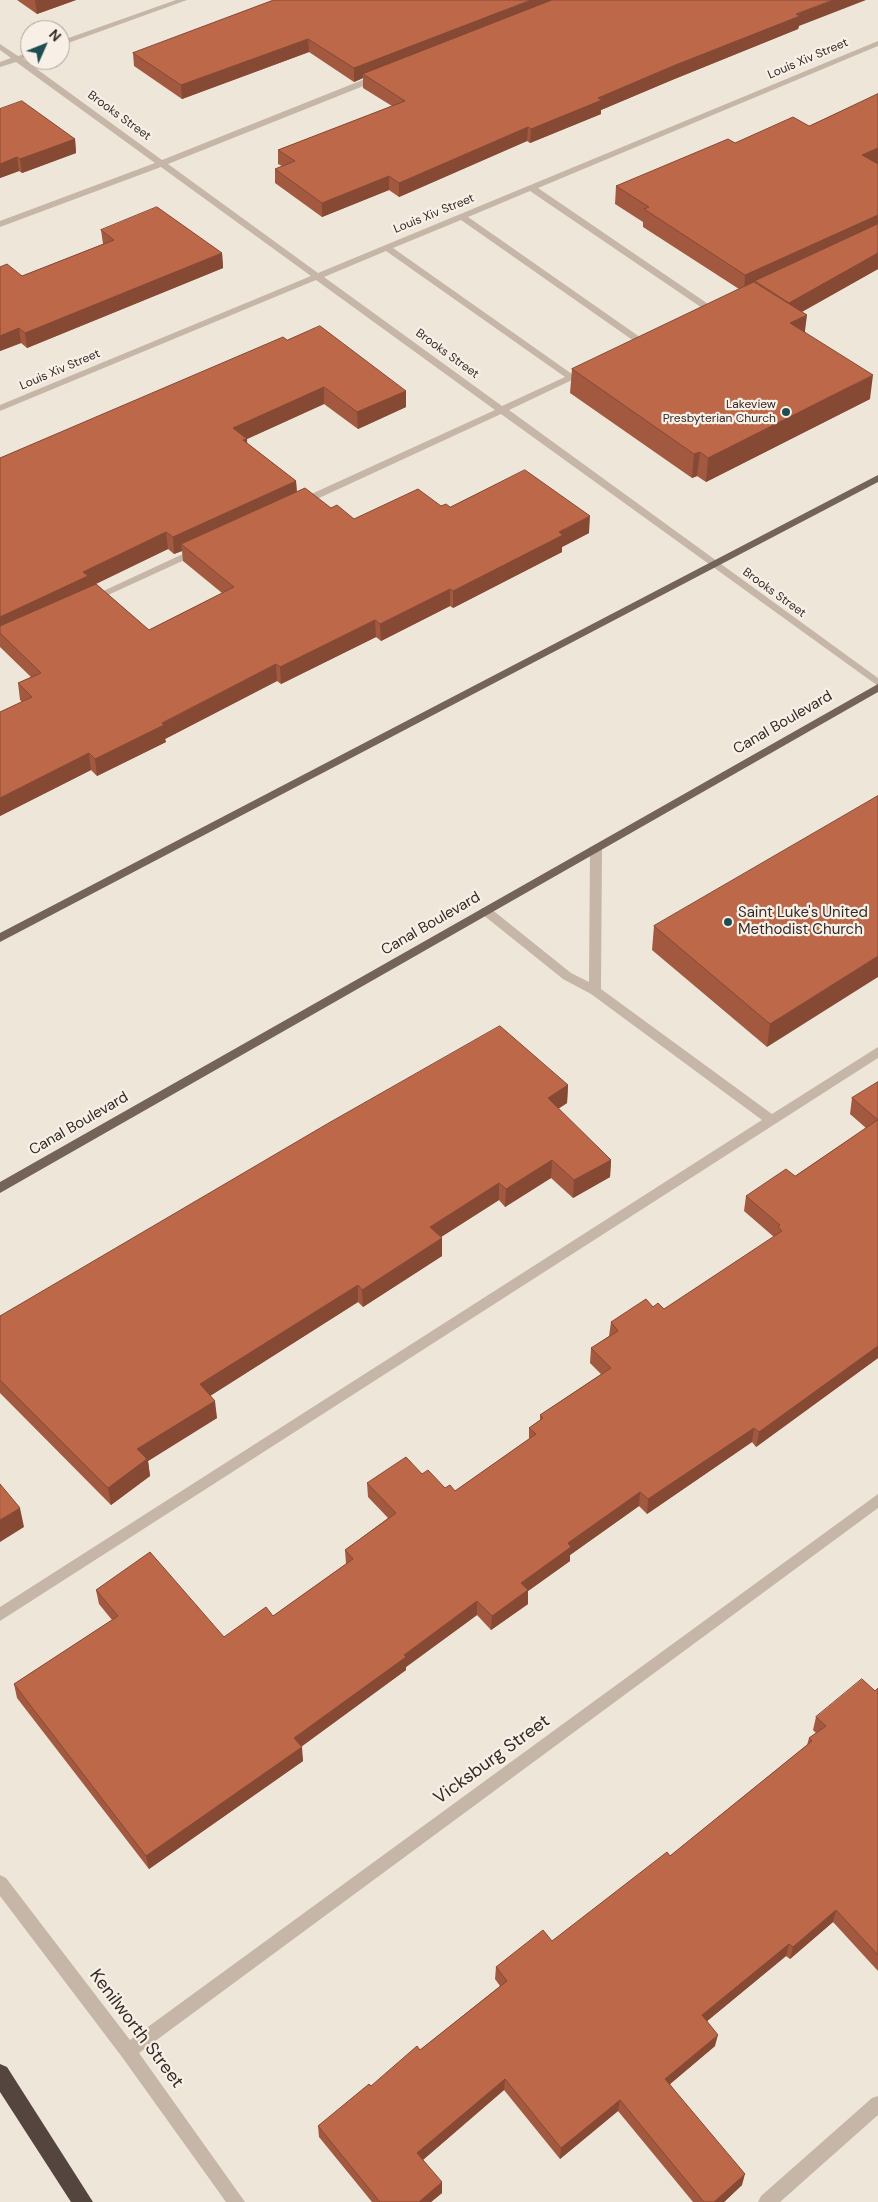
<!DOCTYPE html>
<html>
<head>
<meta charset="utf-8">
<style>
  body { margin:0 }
  #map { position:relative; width:878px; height:2202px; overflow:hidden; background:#efe6da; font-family:"DM Sans",sans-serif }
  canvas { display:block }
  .north { position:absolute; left:20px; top:20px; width:50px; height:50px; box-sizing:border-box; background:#f8f0e6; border:1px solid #a9a19a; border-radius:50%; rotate:46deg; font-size:14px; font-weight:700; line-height:20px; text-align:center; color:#332b27 }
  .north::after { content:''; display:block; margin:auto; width:18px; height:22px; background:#1f4d52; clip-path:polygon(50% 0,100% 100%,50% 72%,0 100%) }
</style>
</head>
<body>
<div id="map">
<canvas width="878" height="2202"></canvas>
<div class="north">N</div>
</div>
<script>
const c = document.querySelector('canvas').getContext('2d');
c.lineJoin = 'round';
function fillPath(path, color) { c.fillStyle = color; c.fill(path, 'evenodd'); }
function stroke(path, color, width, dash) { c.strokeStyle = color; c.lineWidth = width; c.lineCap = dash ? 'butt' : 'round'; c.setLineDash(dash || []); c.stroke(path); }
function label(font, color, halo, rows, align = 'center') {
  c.font = font + ' "DM Sans",sans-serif'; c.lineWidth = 4.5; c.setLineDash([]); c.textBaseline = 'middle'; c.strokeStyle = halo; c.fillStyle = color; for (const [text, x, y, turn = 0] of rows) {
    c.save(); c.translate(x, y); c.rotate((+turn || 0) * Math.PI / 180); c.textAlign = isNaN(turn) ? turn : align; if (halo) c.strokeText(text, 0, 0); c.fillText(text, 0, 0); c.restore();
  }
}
fillPath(new Path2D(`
  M176 0H187L60 46V41Z
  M878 41V46L538 188 717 310V314H711L530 191 468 217 647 342V346H641L461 220 393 248 572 374 586 368 591 371 509 410 878 678V686L501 414 304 505H296V501L495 410 316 280 0 411V405L311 276 161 167 0 227V221L155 163 16 62 0 67V62L11 58 0 50V44L18 56 30 52V57L23 59 162 160 375 75H381V79L168 164 318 273ZM386 251 565 377 502 406 324 277Z
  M198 547 203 550 202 552 95 601 91 602 86 599Z
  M596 844 602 848 601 989 772 1114 878 1047V1058L0 1621V1607L762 1120 591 994 563 979 482 914 480 911 482 908H490L571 973 589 982 590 848Z
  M878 1494V1508L139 2053 245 2202H226L122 2057 0 1896V1875L6 1878 130 2040Z
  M878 2096V2115L780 2202H758L761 2196 872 2098Z`), '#c6b6a7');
fillPath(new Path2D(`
  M878 475V482L0 942V933Z
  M878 684V692L0 1193V1182Z`), '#746359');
fillPath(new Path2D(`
  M0 2064 7 2067 93 2202H71L0 2092Z`), '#54463e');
fillPath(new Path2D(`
  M17 0H76L37 14Z
  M274 0 799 26 798 29 672 80 601 110V114L530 143 527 141 399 197 389 190 322 217 275 183V169L282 166 278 164V150L392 106 363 88V78L354 82 309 52 182 99 134 66 133 53Z
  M878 94V269L802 312 805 332 870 399 706 482 697 476 692 478 570 393 572 369 739 289 643 227V222L615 204 616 186 735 143 809 126Z
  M0 109 75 139 76 153 22 173 19 171 0 178Z
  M101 230 222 253 223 268 27 348 21 343 0 351V267L22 276 103 244Z
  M287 340 406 391V407L358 429 324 404 247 439V443L296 481 297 492 354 519 441 506 450 507 589 533 562 547V552L453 608 450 606 381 641 376 637 281 684 277 681 165 739 166 742 97 776 91 770 0 816V712L22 702 20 700 18 683 31 677 0 647V458ZM168 549 174 554 182 551 183 561 222 593 149 630 96 584Z
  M878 796 767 1047 652 950 654 926Z
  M878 1082V1358L756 1447 752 1442 647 1514 639 1506 570 1555V1561L528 1591V1604L491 1630 477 1615 406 1667V1670L301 1747 303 1761 149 1869 17 1698 14 1684 112 1620 99 1604 96 1590 224 1637 273 1616 346 1564 345 1550 388 1518 368 1497 367 1483 422 1474 445 1488 455 1491 529 1439V1428L540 1420V1415L601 1374 590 1363 591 1348 609 1336 611 1322 653 1307 664 1309 774 1237 744 1211 746 1196 795 1176 866 1128 850 1114 852 1098Z
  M568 1085 567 1103 558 1109 611 1160 610 1177 573 1198 551 1178 505 1207 499 1200 441 1237 442 1256 363 1307 358 1302 210 1396 217 1418 148 1461 150 1476 111 1505 0 1393V1316Z
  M878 1688V1971L833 1922 790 1959 786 1956 707 2021 715 2046 670 2084 742 2185 724 2202H693L618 2111 560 2159 504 2090 423 2160 442 2193 431 2202H372L319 2137 318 2126 420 2050 500 1986 495 1979 496 1967 552 1941 670 1856 807 1745 809 1738 816 1733 813 1730 816 1717 875 1691Z`), '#a35940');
fillPath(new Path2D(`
  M35 0H76L37 14Z
  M531 0H565L363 74V78L354 82V68Z
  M833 0H866L799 26 798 29 672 80 601 110V114L530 143 531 129 598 98 796 14Z
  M308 39 309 52 182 99 181 85Z
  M528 127 527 141 399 197V183Z
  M75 139 76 153 22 173 20 159Z
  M878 148V164L862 155Z
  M17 157 19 171 0 178V164Z
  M389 176V190L322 217V203Z
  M878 215V231L755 281 754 287 744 292 745 275Z
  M222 253 223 268 27 348 25 333Z
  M878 253V269L787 320 789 303Z
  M807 315 804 339 790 323Z
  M19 328 21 343 0 351V336Z
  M873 375 870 399 706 482 708 458Z
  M324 387V404L247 439 248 456 233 428Z
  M406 391V407L358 429 357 412Z
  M700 452 697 476 692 478 694 454Z
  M296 481 297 498 181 544 182 551 174 554 173 537Z
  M590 516 589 533 562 547V552L453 608V591L559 532Z
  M166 532 168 549 89 587 0 633V617L83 572Z
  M450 589V606L381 641 380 624Z
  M375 620 376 637 281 684 280 667Z
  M276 664 277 681 165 739 166 742 97 776 95 759Z
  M89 753 91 770 0 816V798Z
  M878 956V977L767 1047 770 1024Z
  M568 1085 567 1103 547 1116 548 1098Z
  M552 1160 551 1178 505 1207 506 1189Z
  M611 1160 610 1177 573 1198 574 1180Z
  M499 1183V1200L430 1244V1227Z
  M442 1238V1256L363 1307 362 1290Z
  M358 1285V1302L202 1401 200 1384Z
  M878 1346V1358L756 1447 759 1432Z
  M215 1401 217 1418 148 1461 150 1476 111 1505 108 1488 137 1449Z
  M754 1428 752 1442 647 1514 648 1499Z
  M640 1492 639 1506 570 1555V1561L528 1591V1604L491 1630 492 1616 521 1583 568 1543Z
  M20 1508 24 1527 0 1542V1520Z
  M477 1601V1615L406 1667V1670L295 1751 294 1738Z
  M302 1747 303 1761 149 1869 146 1856Z
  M836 1910 833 1922 790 1959 793 1947Z
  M789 1944 786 1956 700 2027 702 2015Z
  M718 2035 715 2046 663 2090 665 2079Z
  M505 2079 504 2090 418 2164 417 2153Z
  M620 2100 618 2111 560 2159 561 2148Z
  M745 2174 742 2185 724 2202H714Z
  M442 2182V2193L431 2202H419Z`), '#854934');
const building = new Path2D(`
  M274 0H531L354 68 308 39 181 85 133 53Z
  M552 0H833L796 14 800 16 673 66 598 98 602 100 531 129 528 127 399 183 389 176 322 203 275 169 295 161 278 150 405 101 363 74Z
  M878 94V148L862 155 878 164V215L745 275 644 209 649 207 616 186 728 139 735 143 793 117 809 126Z
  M22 101 75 139 20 159 17 157 0 164V109Z
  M157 207 222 253 25 333 19 328 0 336V267L7 264 22 276 114 240 101 230Z
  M878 224V253L789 303 755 281Z
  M754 282 807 315 790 323 873 375 708 458 700 452 694 454 572 369Z
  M320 326 406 391 357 412 324 387 233 428 247 439 243 440 296 481 173 537 166 532 83 572 88 576 0 617V458L283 337 287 340Z
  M525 470 590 516 559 532 563 535 453 591 450 589 380 624 375 620 280 667 276 664 162 723 164 725 95 759 89 753 0 798V712L32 697 18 683 41 673 0 633V626L96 584 149 630 234 587 181 544 305 488 331 508 337 505 354 519 418 489 441 506 446 504 450 507Z
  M878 796V956L770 1024 654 926Z
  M500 1026 568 1085 548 1098 611 1160 574 1180 552 1160 506 1189 499 1183 430 1227 442 1238 362 1290 358 1285 200 1384 215 1401 137 1449 147 1459 108 1488 0 1380V1316L327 1124Z
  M878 1082V1120L852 1098Z
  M878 1120V1346L759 1432 754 1428 648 1499 640 1492 568 1543 571 1547 521 1583 528 1590 492 1616 477 1601 404 1655 406 1657 294 1738 302 1747 146 1856 14 1684 118 1616 96 1590 150 1552 224 1637 266 1607 273 1616 353 1559 345 1550 396 1513 367 1483 406 1457 422 1474 428 1470 445 1488 450 1485 455 1491 536 1434 529 1428 543 1418 540 1415 611 1368 591 1348 618 1331 611 1322 646 1299 653 1307 658 1303 664 1309 782 1231 778 1227 780 1225 746 1196 786 1169 795 1176Z
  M0 1484 20 1508 0 1520Z
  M862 1679 875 1691 878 1688V1955L836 1910 793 1947 789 1944 702 2015 718 2035 665 2079 745 2174 714 2202H704L620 2100 561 2148 505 2079 417 2153 442 2182 419 2202H380L318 2126 369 2084 371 2086 417 2046 420 2050 507 1981 496 1967 543 1930 552 1941 667 1852 670 1856 812 1741 809 1738 826 1726 816 1717Z`);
fillPath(building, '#be684a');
stroke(building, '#854934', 1);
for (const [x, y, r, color] of [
  [786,412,5,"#1f4d52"],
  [728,922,5,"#1f4d52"]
]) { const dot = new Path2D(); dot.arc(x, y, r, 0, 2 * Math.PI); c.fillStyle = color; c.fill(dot); stroke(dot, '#f8f0e6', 2); }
label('12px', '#332b27', '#f8f0e6', [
  ["Louis Xiv Street",808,59,-23],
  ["Brooks Street",119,116,36],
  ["Louis Xiv Street",434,214,-22],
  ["Brooks Street",447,354,36],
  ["Louis Xiv Street",60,370,-23],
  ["Brooks Street",774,593,36]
]);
label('12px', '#332b27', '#f8f0e6', [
  ["Lakeview",776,405],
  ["Presbyterian Church",776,419]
], 'right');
label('15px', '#332b27', '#f8f0e6', [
  ["Canal Boulevard",783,723,-30],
  ["Canal Boulevard",431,924,-30],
  ["Canal Boulevard",79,1124,-30]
]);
label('15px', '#332b27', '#f8f0e6', [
  ["Saint Luke's United",738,913],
  ["Methodist Church",738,930]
], 'left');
label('18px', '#332b27', '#f8f0e6', [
  ["Vicksburg Street",492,1760,-36],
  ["Kenilworth Street",136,2029,53]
]);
</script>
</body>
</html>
